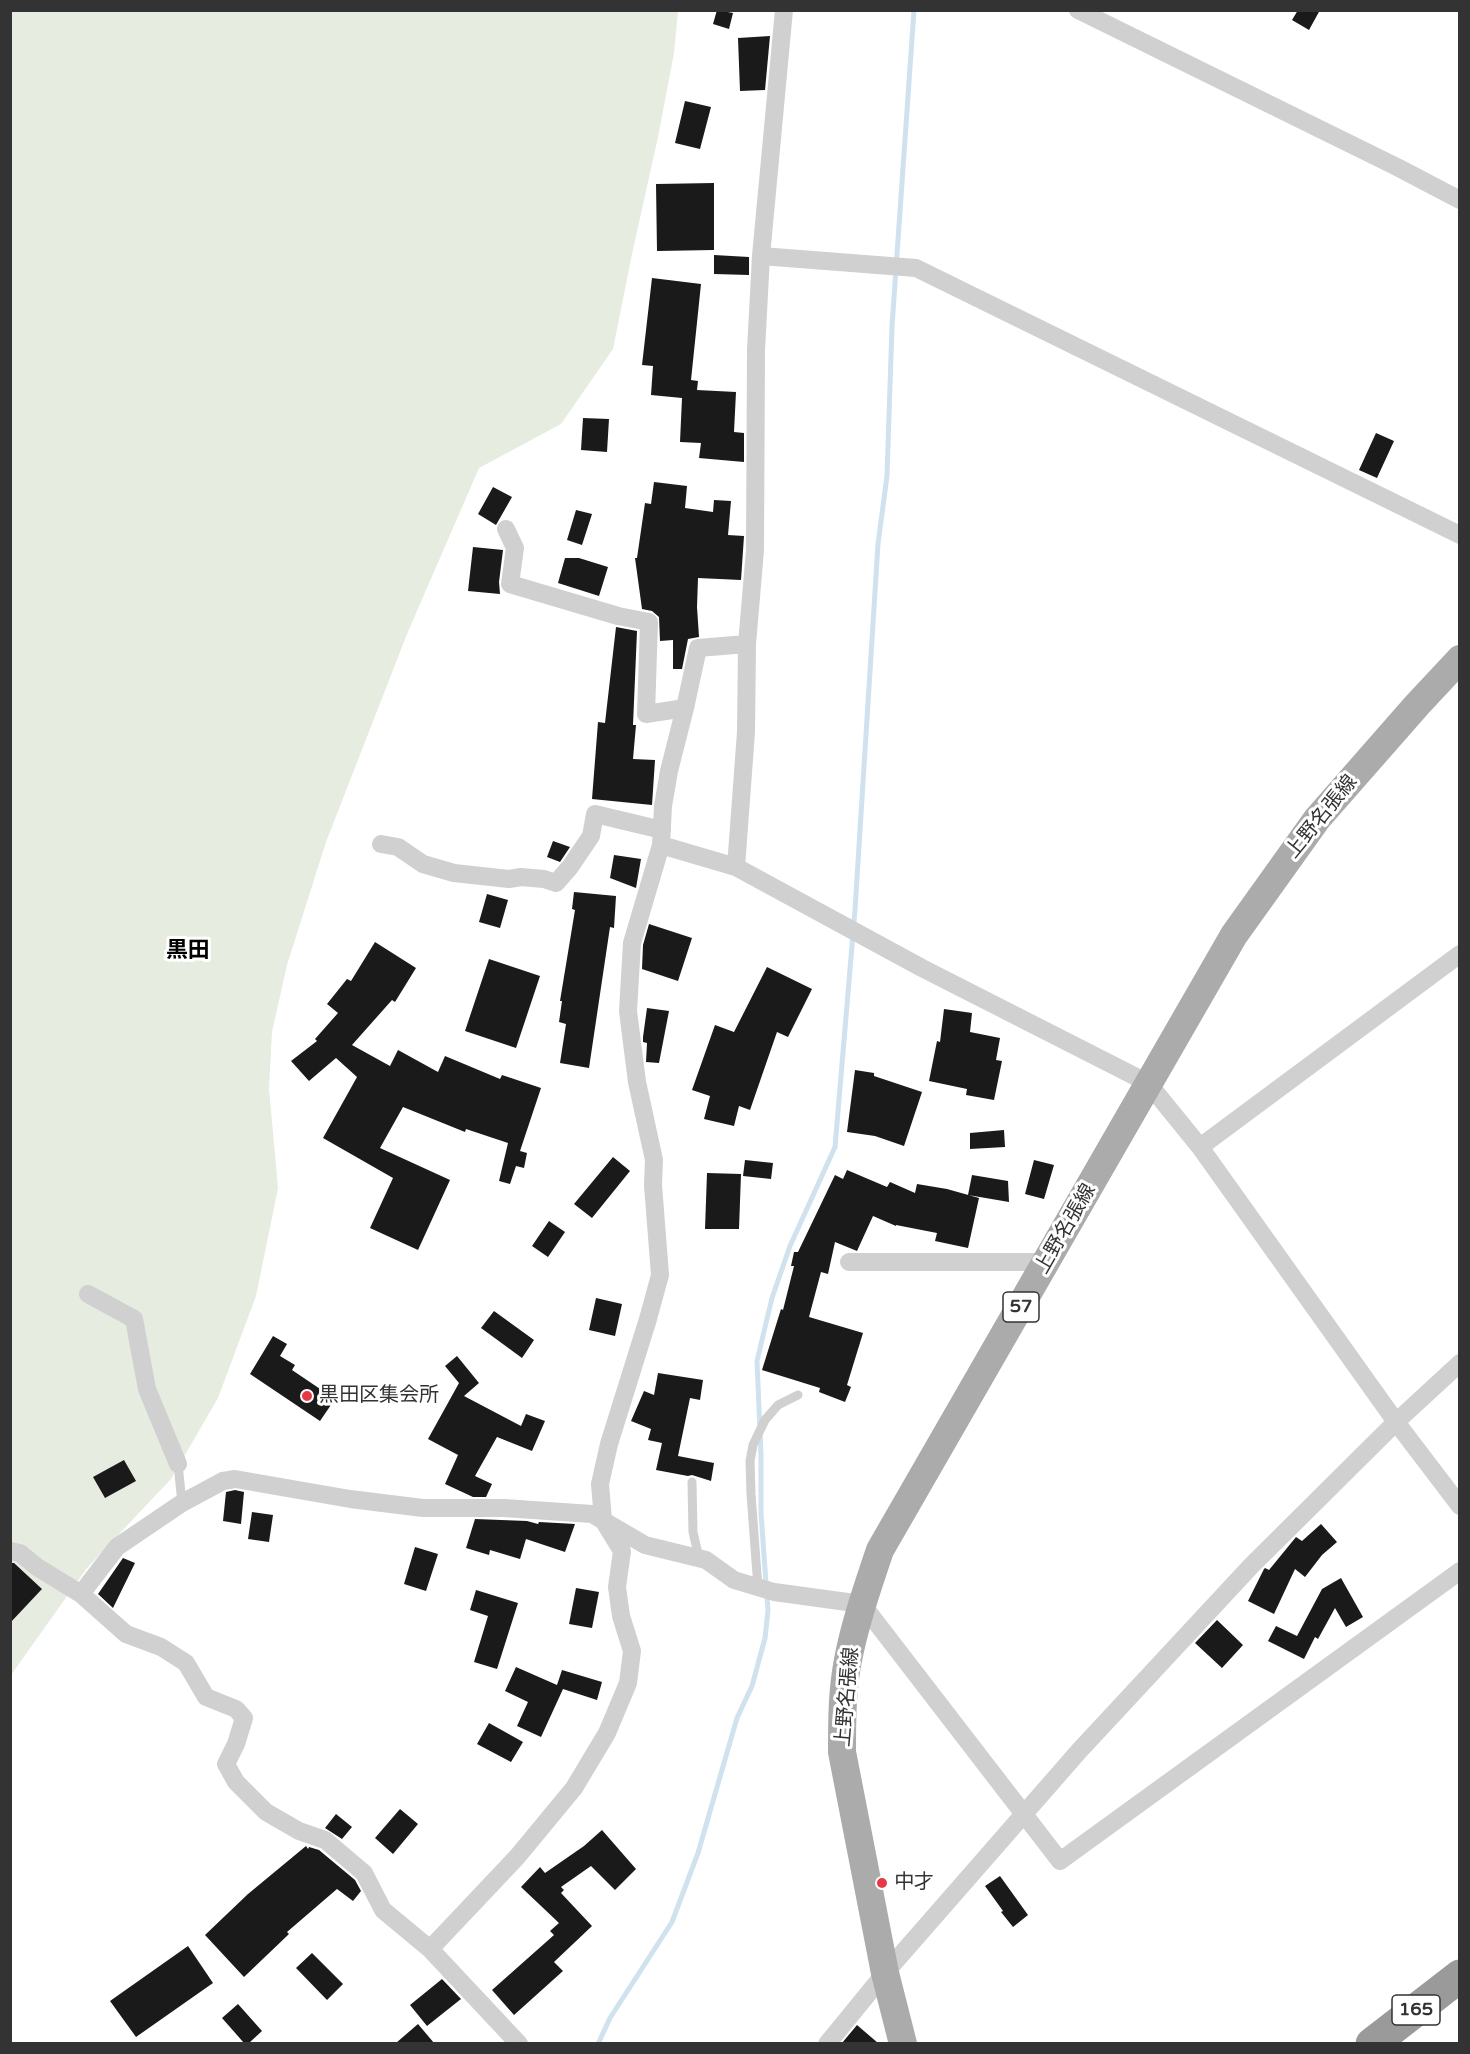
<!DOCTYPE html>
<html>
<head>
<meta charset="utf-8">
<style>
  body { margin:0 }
  #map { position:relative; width:1470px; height:2054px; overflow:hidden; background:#fff; font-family:"Varela Round",sans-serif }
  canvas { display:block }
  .frame { position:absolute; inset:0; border:12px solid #333; pointer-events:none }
</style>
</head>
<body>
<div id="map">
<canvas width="1470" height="2054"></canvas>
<div class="frame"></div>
</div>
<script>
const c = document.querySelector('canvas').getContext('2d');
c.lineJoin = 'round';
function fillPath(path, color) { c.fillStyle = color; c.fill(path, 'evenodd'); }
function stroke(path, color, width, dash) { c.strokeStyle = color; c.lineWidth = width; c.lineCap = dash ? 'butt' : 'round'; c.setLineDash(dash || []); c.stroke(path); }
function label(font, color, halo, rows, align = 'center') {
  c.font = font + ' "Varela Round","Noto Sans JP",sans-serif'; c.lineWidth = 6; c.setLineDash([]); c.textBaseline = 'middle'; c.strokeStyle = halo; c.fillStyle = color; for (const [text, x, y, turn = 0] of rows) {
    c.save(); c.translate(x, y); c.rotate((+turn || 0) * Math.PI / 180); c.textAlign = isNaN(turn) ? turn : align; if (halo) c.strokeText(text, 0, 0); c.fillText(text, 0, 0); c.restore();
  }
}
fillPath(new Path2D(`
  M11 11H678L674 53 658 137 632 254 613 349 561 424 479 468 407 634 326 842 287 965 272 1032 269 1089 278 1188 256 1296 218 1398 171 1479 87 1568 11 1675Z`), '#e6ecdf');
stroke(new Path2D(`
  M598 2044 610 2018 672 1922 698 1853 737 1718 752 1686 765 1638 768 1611 761 1513V1455L757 1361 772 1298 790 1246 835 1147 855 910 878 544 887 476 892 326 914 10`), '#cfe2ee', 5);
fillPath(new Path2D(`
  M717 10 733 13 729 29 713 24Z
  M1298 10H1320L1309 30 1292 20Z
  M770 36 765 90 740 91 738 38Z
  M685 101 711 107 700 149 675 143Z
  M714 183V250L657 251 656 184Z
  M714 255 749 257V275L714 274Z
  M652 278 701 284 691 380 698 381 697 390 736 392 734 432 744 433V462L699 458 701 443 680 442 682 398 651 395 653 366 642 365Z
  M583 418 609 419 607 452 581 450Z
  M1376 433 1394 441 1377 478 1359 470Z
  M654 482 687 486 685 508 713 512 714 500 731 501 728 535 744 536 741 580 698 578 697 607 699 637 688 639 682 669H673V640L660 641 659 617 652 611 642 609 635 558H637L645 503 651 504Z
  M493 487 512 497 496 525 478 514Z
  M576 510 592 514 582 545 567 540Z
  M473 547 503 550 499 582 500 594 468 591Z
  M565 558H579L608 567 599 596 558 583Z
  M616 627 637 631 633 725H636L633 759 655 760 652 805 592 799 598 722 605 723Z
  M553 841 570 847 560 862 547 857Z
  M614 855 641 859 636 888 610 878Z
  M574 892 616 896 614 928 610 927 589 1068 560 1063 566 1024 559 1022 562 1001H560L575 910 572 909Z
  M487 894 508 900 500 928 479 922Z
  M649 924 692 938 678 981 642 969 643 945Z
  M375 942 416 968 395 1002 392 1000 352 1045 390 1066 398 1050 438 1072 445 1056 500 1079 502 1075 541 1088 520 1151 527 1153 524 1168 516 1166 510 1184 499 1181 508 1143 466 1129 465 1132 403 1107 380 1148 450 1180 418 1250 370 1228 393 1178 323 1138 357 1077 336 1058 309 1081 291 1061 317 1041 315 1039 338 1013 327 1004 347 979 351 981Z
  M489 959 540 976 516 1048 465 1031Z
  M767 967 812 989 788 1037 777 1032 750 1110 739 1106 734 1126 704 1119 710 1096 692 1090 715 1025 734 1032Z
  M647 1008 669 1011 659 1063 646 1062 647 1043 643 1042V1037Z
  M944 1009 972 1013 970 1032 1000 1038 996 1060 1002 1061 994 1100 966 1095 967 1089 929 1081 937 1041 940 1042Z
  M855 1070 874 1073V1076L922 1092 904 1146 875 1136 847 1132Z
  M1004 1130 1005 1147 970 1149V1133Z
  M613 1157 630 1171 592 1218 574 1204Z
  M745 1160 773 1163 771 1179 743 1176Z
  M1034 1160 1054 1165 1044 1199 1025 1194Z
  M847 1170 887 1187 890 1182 915 1193 917 1184 947 1189 979 1198 968 1248 935 1241 937 1233 896 1225V1226L873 1216 857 1251 835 1242 828 1274 821 1272 809 1317 863 1333 847 1385 851 1387 845 1402 819 1392 820 1388 762 1370 781 1309 783 1310 794 1266H791L794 1252H798L835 1175 843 1179Z
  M707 1173 741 1174 739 1229H705Z
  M972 1175 1008 1181 1009 1202 968 1195Z
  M549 1221 565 1232 548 1257 532 1246Z
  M596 1298 622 1304 615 1336 589 1330Z
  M494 1311 534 1340 522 1358 481 1328Z
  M273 1336 287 1344 280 1356 295 1365 292 1370 335 1399 320 1421 250 1374Z
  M457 1356 479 1383 464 1396 521 1426 526 1414 545 1421 532 1451 497 1437 475 1476 492 1484 486 1497H473L445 1484 458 1455 428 1439 459 1383 445 1366Z
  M658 1373 703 1380 700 1400 690 1398 678 1456 714 1463 711 1481 692 1475 688 1476 656 1470 662 1443 648 1440 651 1429 631 1421 644 1391 654 1395Z
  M124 1460 136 1481 105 1498 93 1477Z
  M235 1490 244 1492 241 1524 223 1521 226 1492Z
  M252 1512 273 1515 269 1542 248 1539Z
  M475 1519 527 1521 538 1524 539 1522 575 1524 565 1552 526 1539 520 1559 490 1550 489 1555 466 1548Z
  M1321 1524 1337 1542 1322 1555 1305 1577 1295 1569 1274 1614 1248 1601 1264 1569 1265 1568 1269 1570 1296 1537 1302 1541Z
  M415 1547 438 1554 426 1591 404 1584Z
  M123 1558 135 1563 113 1608 98 1594Z
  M10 1563H14L42 1589 10 1623Z
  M1341 1578 1363 1617 1346 1627 1335 1608 1318 1639 1315 1637 1304 1659 1268 1641 1276 1626 1297 1636 1322 1589Z
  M576 1588 599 1592 592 1628 569 1624Z
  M476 1590 518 1603 497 1669 474 1662 488 1616 470 1610Z
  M1217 1620 1243 1645 1222 1668 1195 1643Z
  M516 1667 557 1685 562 1670 602 1682 597 1700 563 1689 541 1737 517 1726 528 1702 505 1691Z
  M489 1723 523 1742 511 1762 477 1744Z
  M400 1809 418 1824 393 1854 375 1838Z
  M336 1814 352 1827 342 1839 325 1828Z
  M602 1830 636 1869 615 1890 591 1866 561 1887 564 1890 561 1893 592 1926 554 1962 563 1971 514 2015 492 1990 554 1935 550 1931 559 1923 521 1887 540 1867 545 1873 584 1846Z
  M306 1846 308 1849 309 1847 319 1850 355 1880 361 1891 353 1901 337 1889 287 1932 289 1934 244 1977 205 1935 248 1894Z
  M1000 1876 1028 1915 1013 1927 1001 1912 1003 1911 985 1886Z
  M188 1946 213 1983 136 2037 110 2001Z
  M312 1953 343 1984 327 2000 296 1968Z
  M442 1979 461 1999 427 2026 410 2005Z
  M238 2004 262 2031 249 2043H244L222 2018Z
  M418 2024 434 2043H396Z
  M857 2025 878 2043H842Z`), '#1a1a1a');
stroke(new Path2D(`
  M178 1464 182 1503
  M692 1482 693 1532 699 1558
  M758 1588 751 1494 750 1461 753 1445 765 1420 778 1405 798 1395`), '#d0d0d0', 9);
stroke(new Path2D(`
  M1078 10 1397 167 1460 200
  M761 256 916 268 1460 535
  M506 529 515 548 510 584 618 616 649 622 646 714 685 708
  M381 844 398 847 423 864 454 873 509 879 521 877 544 879 556 883 570 867 591 836 595 814 662 830
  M661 845 736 867 922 968 1148 1083 1200 1147 1396 1422 1460 1506
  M736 867 746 732 747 644 755 550 756 350 761 256 784 10
  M1200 1147 1460 954
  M849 1262H1047
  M88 1294 134 1319 147 1389 178 1464
  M10 1551 20 1553 37 1567 81 1594 126 1634 161 1647 186 1663 206 1697 236 1709 244 1718 236 1744 226 1764 236 1782 266 1812 299 1831 325 1840 364 1873 383 1910 430 1949 519 2044
  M81 1594 117 1547 182 1503 223 1481 235 1479 350 1499 423 1508H504L592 1514 645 1545 706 1560 734 1580 774 1592 862 1604 1060 1861 1460 1571
  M430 1949 517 1857 574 1788 607 1733 628 1683 632 1651 621 1616 617 1587 622 1551 603 1520 600 1484 609 1444 648 1319 660 1275 653 1185 654 1160 637 1082 628 1011 632 943 661 845 663 806 669 771 685 708 698 648 747 644
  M827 2044 885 1973 1079 1751 1251 1566 1396 1422 1460 1363`), '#d0d0d0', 18);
stroke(new Path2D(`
  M903 2044 885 1973 842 1752C842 1722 842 1690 848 1660 855 1623 868 1586 880 1550L1234 935 1317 819 1417 705 1460 659`), '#ababab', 28);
stroke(new Path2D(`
  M1372 2044 1460 1976`), '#9a9a9a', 33);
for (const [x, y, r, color] of [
  [307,1396,6,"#e63946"],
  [882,1883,6,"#e63946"]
]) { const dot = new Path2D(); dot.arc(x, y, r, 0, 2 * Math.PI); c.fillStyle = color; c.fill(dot); stroke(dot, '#fff', 2); }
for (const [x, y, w] of [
  [1021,1307,36],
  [1416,2010,48]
]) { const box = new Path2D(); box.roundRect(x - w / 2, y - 15, w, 30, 4.5); c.fillStyle = '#fff'; c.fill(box); stroke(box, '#333', 1.5); }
label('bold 18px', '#333', null, [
  ["57",1021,1307],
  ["165",1416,2010]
]);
label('20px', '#333', '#fff', [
  ["上野名張線",1322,817,-51],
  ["上野名張線",1066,1229,-60],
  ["上野名張線",848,1697,-85]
]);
label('20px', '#333', '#fff', [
  ["黒田区集会所",319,1396],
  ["中才",894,1883]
], 'left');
label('bold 22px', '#000', '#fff', [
  ["黒田",188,951]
]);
</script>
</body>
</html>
